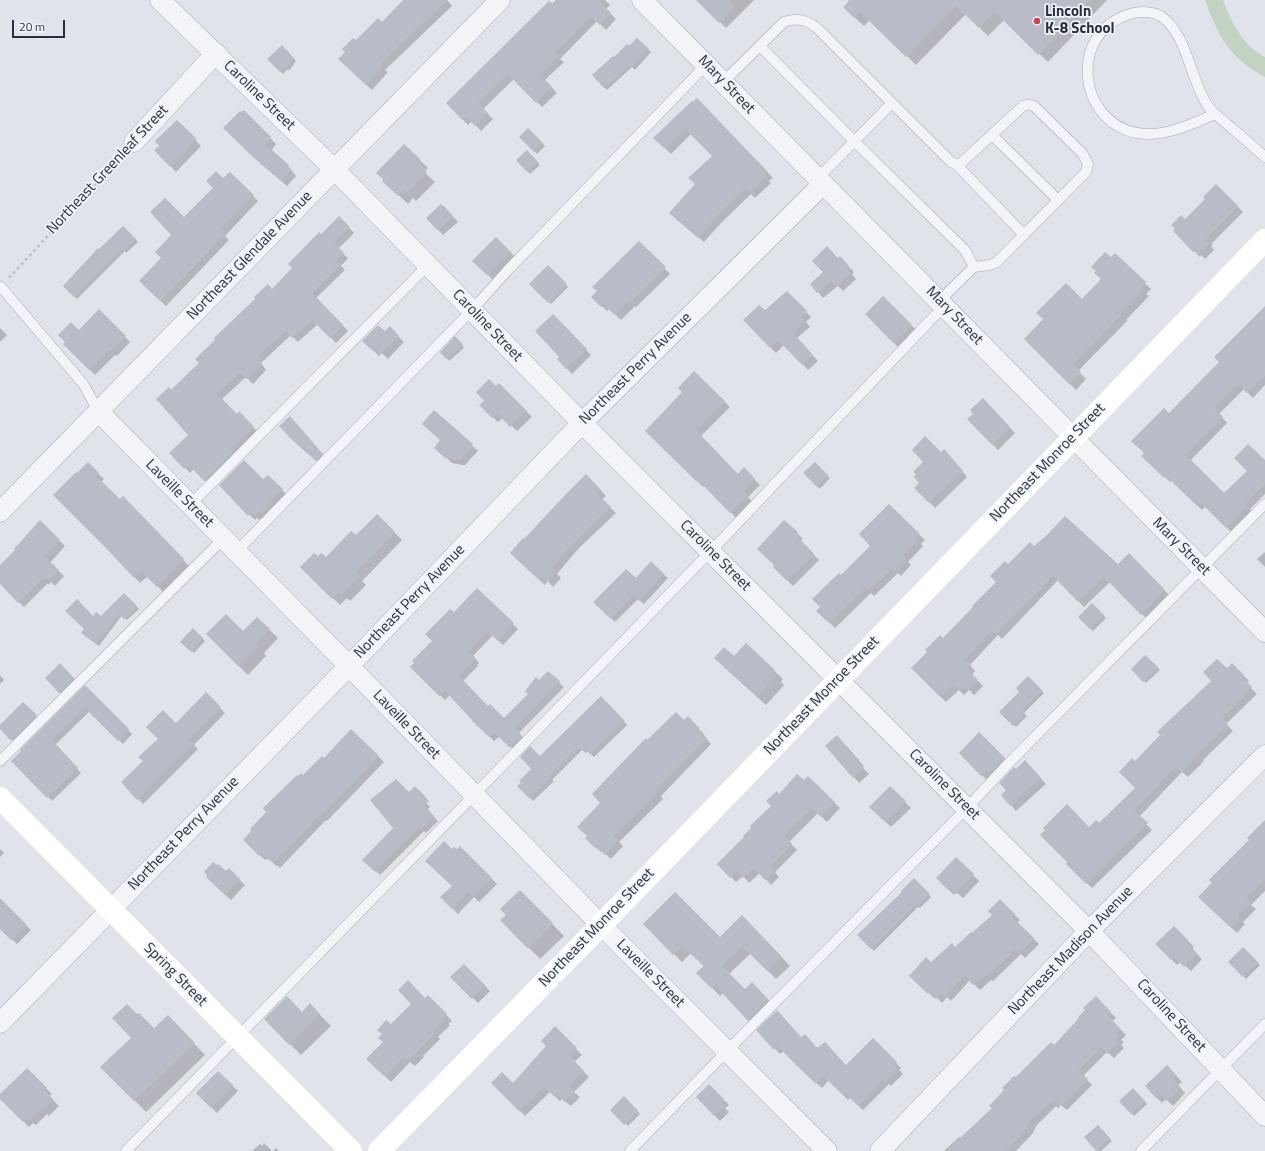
<!DOCTYPE html>
<html>
<head>
<meta charset="utf-8">
<style>
  body { margin:0 }
  #map { position:relative; width:1265px; height:1151px; overflow:hidden; background:#e0e3e9; font-family:"Titillium Web",sans-serif }
  canvas { display:block }
  .scale { position:absolute; left:12px; top:20px; width:53px; height:18px; box-sizing:border-box; border:2px solid #283040; border-top:0; padding-left:5px; font-size:12px; line-height:14px; white-space:nowrap; color:#283040; -webkit-text-stroke:3px #eff2f6; paint-order:stroke }
</style>
</head>
<body>
<div id="map">
<canvas width="1265" height="1151"></canvas>
<div class="scale">20 m</div>
</div>
<script>
const c = document.querySelector('canvas').getContext('2d');
c.lineJoin = 'round';
function fillPath(path, color) { c.fillStyle = color; c.fill(path, 'evenodd'); }
function stroke(path, color, width, dash) { c.strokeStyle = color; c.lineWidth = width; c.lineCap = dash ? 'butt' : 'round'; c.setLineDash(dash || []); c.stroke(path); }
function label(font, color, halo, rows, align = 'center') {
  c.font = font + ' "Titillium Web",sans-serif'; c.lineWidth = 3.5; c.setLineDash([]); c.textBaseline = 'middle'; c.strokeStyle = halo; c.fillStyle = color; for (const [text, x, y, turn = 0] of rows) {
    c.save(); c.translate(x, y); c.rotate((+turn || 0) * Math.PI / 180); c.textAlign = isNaN(turn) ? turn : align; if (halo) c.strokeText(text, 0, 0); c.fillText(text, 0, 0); c.restore();
  }
}
fillPath(new Path2D(`
  M1205 0H1223C1232 23 1242 45 1265 57V77C1229 57 1219 38 1205 0Z`), '#c4d3c1');
fillPath(new Path2D(`
  M405 0H447L452 6 385 70 388 72 372 90 339 59 356 42 382 23Z
  M556 0H605L610 5 606 9 616 19 606 30 597 21 560 59 564 62 545 80 557 93 542 107 514 79 483 109 493 119 481 131 472 121 468 125 447 103Z
  M698 0H754L726 28Z
  M849 0H1107L1048 62 1004 20 988 36 966 14 916 65 870 20 864 26 853 16Z
  M637 39 651 52 635 70 632 67 607 90 593 75 629 48Z
  M282 46 296 61 289 71 288 69 283 74 269 59Z
  M697 100 773 178 769 181 771 183 755 198 751 194 721 223 704 242 676 218 713 156 691 134 671 154 655 138Z
  M244 111 276 144 271 151 293 172 296 176 287 186 248 152 241 114Z
  M177 121 201 146 176 172 156 150 161 146Z
  M528 129 545 146 537 154 520 137Z
  M404 145 428 168 426 170 424 168 422 170 435 182 416 201 413 198 408 204 392 189Z
  M527 151 540 165 530 174 518 160Z
  M230 173 258 201 225 236 229 240 166 306 140 281 162 258 173 235 184 218Z
  M1216 185 1243 212 1212 243 1213 244 1211 246 1214 250 1205 259 1201 255 1200 257 1174 231 1206 199Z
  M450 213 458 222 443 235 427 218Z
  M339 217 354 233 338 249 348 258 341 266 345 270 316 298 348 331 336 343 318 324 298 342 291 335 261 363 266 370 253 384 246 377 222 399 237 415 239 413 258 432 210 486 194 469 190 473 171 453 190 435 171 391 272 290 293 268 321 235Z
  M123 227 138 242 126 253 125 251 77 299 64 286Z
  M496 238 516 258 493 280 474 261Z
  M639 242 670 274 636 307 635 306 621 320 609 309 607 311 593 297Z
  M1115 254 1151 289 1146 294 1149 296 1126 320 1127 321 1078 371 1086 379 1076 390 1025 339 1082 300 1102 279 1111 258Z
  M840 258 854 272 852 274 856 279 843 291 838 286 823 298 818 292Z
  M548 266 568 287 551 304 530 284Z
  M787 292 811 317 806 322 810 327 797 338 818 361 808 370 784 345 776 353 745 320 765 312Z
  M883 297 917 331 899 348 866 314Z
  M1265 307V385L1253 398 1244 389 1219 414 1227 423 1190 461 1224 494 1265 461V494L1250 509 1253 512 1231 532 1206 506 1202 510 1172 480 1170 482 1143 455 1169 415 1220 362Z
  M99 310 130 342 117 356 115 355 95 375 64 344 79 332Z
  M553 316 591 355 572 374 558 359 561 357Z
  M0 328 7 335 0 342Z
  M390 328 404 342 388 359 382 353 379 356 364 341 385 333Z
  M458 340 464 348 449 361 442 352Z
  M694 373 730 407 700 437 738 475 744 469 760 485 748 497 753 502 736 518 705 485 703 487 647 431 683 392Z
  M499 384 532 417 517 431 503 418 498 422 481 405Z
  M983 400 1015 433 998 450 969 419 975 414Z
  M434 412 478 451 465 465H462L452 463 441 453V440Z
  M293 420 324 457 319 463 295 442Z
  M941 454 950 456 967 477 935 508 916 488 920 483 924 462Z
  M815 463 830 478 820 489 804 473Z
  M88 464 104 479 101 482 120 501 123 498 189 566 163 592 148 576 140 583 107 547Z
  M586 475 606 496 602 500 616 513 579 548 557 574 561 578 553 587 548 581 545 585 517 559Z
  M268 476 287 495 261 521 257 518 255 520 220 485 264 481Z
  M889 506 925 540 921 544 923 546 908 562 911 565 901 576 898 573 874 596 871 593 835 628 818 611 841 576 871 546Z
  M377 515 402 540 362 581 366 585 350 601 347 598 340 605 301 567 318 558 326 559 356 537Z
  M785 521 803 539 800 541 819 560 793 586 774 567Z
  M40 522 65 546 50 563 64 576 55 586 51 582 49 585 48 583 24 607 0 583V566L16 550Z
  M1034 547 1118 566 1129 555 1170 596 1147 619 1110 582 1084 607 1058 580 1002 639 998 635 970 665 975 671 972 675 983 686 974 695 969 690 964 695 959 690 946 702 912 668 943 640 997 582 1008 565Z
  M1265 552V567L1257 559Z
  M651 563 668 578 644 604 638 599 615 622 594 602 636 579Z
  M477 589 518 629 503 645 493 635 473 656 479 663 477 665 478 666 463 681 488 707 504 719 530 694 548 672 564 687 519 733 525 740 516 752 500 736 494 741 474 721 450 695 445 700 411 667 433 641 454 613Z
  M124 594 139 609 127 620 122 615 99 646 84 635 85 629 93 617 101 618Z
  M1092 604 1106 618 1093 631 1079 617Z
  M257 618 278 638 264 653 266 656 248 675 207 634 243 632Z
  M193 630 205 641 194 653 182 642Z
  M746 645 783 679 781 682 784 685 766 705 724 667Z
  M1145 656 1160 670 1146 683 1132 669Z
  M1232 664 1249 681 1246 683 1257 694 1226 724 1233 731 1203 760 1204 761 1188 777 1182 772 1139 817 1152 830 1092 888 1067 864 1089 829 1099 824 1136 788 1135 762Z
  M60 665 76 681 62 695 46 678Z
  M0 675 4 680 0 684Z
  M1028 677 1044 693 1024 713 1027 716 1016 727 1001 712 1021 692Z
  M85 687 132 734 123 744 90 711 55 745 81 773 52 801 13 761Z
  M206 694 225 713 194 745 198 749 143 804 122 782 144 761 176 724Z
  M601 697 627 725 594 757 588 751 586 753 582 750 552 780 554 781 533 801 519 786 533 769 540 757Z
  M23 703 41 722 17 745 0 726Z
  M688 718 704 734 703 735 711 744 661 796 663 799 619 842 623 846 611 859 602 851 601 852 592 844 602 803 647 741 684 722Z
  M979 734 1010 764 987 780 960 753Z
  M837 736 864 766 862 767 869 774 859 783 854 777Z
  M378 756 384 762 327 821 326 820 280 868 277 865 276 866 268 858 265 860 244 840 298 777H303L324 759Z
  M1030 767 1046 784 1016 811 1011 805 1007 790 1016 770Z
  M808 777 840 808 827 822 818 813 789 842 797 850 775 872 779 877 771 885 760 873 749 883 743 876 736 882 718 864 746 837 772 806 779 795 804 782Z
  M415 787 429 801 426 803 430 807 427 810 438 821 426 833 424 831 380 875 364 860 394 828 409 793Z
  M890 787 911 808 891 827 870 807Z
  M1265 821V891L1251 905 1256 909 1243 922 1245 924 1237 933 1199 897 1250 840Z
  M460 847 497 884 479 902 474 897 458 914 442 897 453 886 452 850 457 851Z
  M0 849 4 853 0 857Z
  M956 858 979 881 963 898 957 893 954 895 937 878Z
  M229 870 245 885 231 900 213 883Z
  M914 880 931 897 920 908 918 907 874 951 859 935 904 892Z
  M520 891 564 936 540 959 502 920 508 915Z
  M0 900 31 930 17 944 0 928Z
  M1000 901 1020 920 1017 923 1039 944 1025 958 1021 954 993 981 991 980 980 990 970 980 951 1001 947 997 942 1003 936 997 935 999 910 975 931 964 955 948 972 934 994 915Z
  M644 924 720 938 750 924 790 966 776 979 751 953 729 974 745 991 752 984 776 1008 756 1028 723 993 720 996 698 973 705 967 691 953 682 962Z
  M1174 927 1194 947 1192 949 1202 959 1191 971 1181 962 1177 965 1157 944Z
  M1243 948 1260 965 1246 979 1229 962Z
  M464 965 490 991 478 1003 452 977Z
  M428 996 452 1021 448 1024 450 1025 438 1037 440 1039 423 1056 424 1057 415 1066 410 1062 391 1082 368 1059 384 1042 391 1025 413 1004 425 999Z
  M1096 998 1116 1018 1112 1021 1126 1035 1121 1040 1124 1042 1121 1045 1124 1048 1114 1058 1107 1052 1083 1076 1092 1085 1067 1110 1061 1105 1058 1108 1056 1106 1035 1127 1036 1128 1033 1131 1034 1132 1016 1151H944L959 1137 961 1138 993 1108 1016 1079 1054 1047 1080 1018Z
  M310 1005 331 1026 301 1055 265 1019 302 1013Z
  M168 1016 205 1055 146 1112 102 1067 154 1029Z
  M555 1028 582 1055 574 1062 589 1077 574 1092 580 1097 571 1106 562 1099 560 1101 550 1092 525 1116 492 1083 513 1085 547 1046Z
  M758 1031 802 1038 846 1066 873 1039 901 1068 899 1070 903 1074 891 1086 889 1084 863 1110 850 1098 848 1100 829 1080 822 1088 803 1071 784 1051 780 1054Z
  M27 1070 52 1094 49 1096 59 1106 49 1116 47 1114 36 1125 33 1123 29 1127 0 1098V1095Z
  M218 1072 238 1091 217 1113 197 1093Z
  M1173 1072 1182 1082 1178 1085 1185 1093 1173 1106 1166 1099 1162 1103 1156 1097Z
  M709 1085 729 1105 725 1108 729 1112 720 1121 697 1097Z
  M1133 1089 1147 1104 1134 1116 1121 1101Z
  M624 1098 640 1114 628 1126 612 1110Z
  M1098 1126 1112 1141 1101 1151H1097L1085 1137Z
  M264 1143 272 1151H252L260 1144 262 1146Z
  M276 1148 279 1151H273Z`), '#0003');
fillPath(new Path2D(`
  M403 0H447L381 63 383 66 366 85 338 59 345 52 342 49 353 38 356 40 378 18 382 22Z
  M559 0H598L611 13 600 25 591 16 555 53 559 56 540 74 552 87 536 103 508 74 478 103 488 113 475 126 466 117 462 120 446 103 549 1 554 5Z
  M696 0H729L735 7 719 23Z
  M848 0H1090L1038 55 995 12 979 28 956 6 906 57 860 12 854 18 843 7 849 1Z
  M637 38 649 49 631 68 629 66 604 88 592 75 613 56 614 57 627 44 629 46Z
  M282 45 294 58 286 69 285 67 280 72 267 59Z
  M697 98 768 172 765 175 766 177 749 193 745 189 715 218 698 238 669 213 695 184 688 178 712 156 685 129 665 149 653 138 692 101 693 102Z
  M244 110 271 137 266 145 289 165 288 166 292 170 281 181 254 158 223 128 240 111 241 112Z
  M177 120 197 139 189 147 190 148 170 167 154 150 159 146 155 141Z
  M528 128 543 143 534 152 519 137Z
  M404 144 420 159 418 162 426 170 425 171 427 172 407 193 404 190 398 196 382 181 383 179 376 173Z
  M527 150 538 162 527 172 516 160Z
  M216 171 223 178 230 172 254 195 220 230 225 234 160 301 139 281 161 258 155 252 171 235 150 212 165 198 184 217 213 188 206 181Z
  M1216 184 1238 206 1207 237 1208 238 1206 240 1210 243 1199 254 1195 251 1193 252 1173 231 1175 229 1171 225 1181 215 1185 219 1205 199 1203 197Z
  M441 204 443 206H444L453 216 437 230 426 218Z
  M339 216 350 227 334 243 344 253 336 260 341 265 312 293 343 325 330 338 312 320 292 338 286 331 257 357 262 364 247 379 240 372 217 394 237 414 239 411 254 427 233 448 235 450 204 481 189 465 184 469 169 453 188 435 156 399 169 387 171 390 199 363 195 359 215 340 214 338 255 299 254 297 268 284 272 289 292 268 288 264 319 232 321 234Z
  M123 226 136 239 123 251 122 249 74 297 63 286 98 248 99 249Z
  M496 237 511 252 487 275 472 261Z
  M639 241 666 267 630 303 629 301 615 315 603 304 601 307 591 297 597 291 592 287Z
  M827 246 838 258 840 256 849 266 847 268 851 273 837 286 831 281 817 293 810 284 823 272 812 261Z
  M1105 252 1111 257 1115 253 1146 282 1141 287 1143 290 1121 313 1122 314 1073 364 1081 372 1069 384 1024 339 1043 319 1036 313 1066 283 1082 299 1101 279 1094 273 1096 271 1091 267Z
  M548 265 567 284 548 303 529 284Z
  M787 291 807 311 801 317 805 321 793 333 813 355 802 365 778 340 770 348 743 320 759 305 765 310Z
  M883 296 912 325 893 343 865 314Z
  M1265 306V375L1247 393 1238 384 1214 408 1223 417 1186 455 1224 493 1247 471 1234 458 1248 444 1265 460V484L1245 503 1248 506 1226 528 1200 502 1197 506 1166 476 1164 478 1141 456 1144 453 1131 441 1164 408 1169 413 1219 362 1214 357Z
  M99 309 126 336 111 351 109 350 89 370 63 344 65 342 58 335 71 322 79 330Z
  M553 314 587 349 566 369 557 359 559 357 535 331Z
  M378 325 385 331 390 326 399 336 381 354 376 348 373 351 362 341Z
  M455 336 463 345 446 359 440 352Z
  M694 371 725 401 696 430 738 474 744 467 755 479 744 491 748 496 730 513 699 481 697 482 645 431 682 392 678 388Z
  M489 379 496 386 499 383 527 411 510 427 497 413 492 418 479 405 484 401 476 392Z
  M983 398 1010 427 992 445 967 419 973 414 970 410Z
  M434 410 473 444 460 460H455L445 458 434 448 440 440 422 424Z
  M290 416 323 454 316 461 291 439 279 426Z
  M925 436 941 452 944 449 963 471 929 503 914 488 919 483 914 477 916 474 913 472 923 462 912 450Z
  M244 460 263 479 268 475 283 489 270 501 271 503 262 512 260 511 254 516 251 513 248 516 219 485Z
  M88 462 99 473 96 476 120 499 123 496 184 559 157 587 142 572 134 578 106 548 53 495 76 472 77 473Z
  M815 462 828 475 817 487 803 473Z
  M586 474 601 490 597 494 611 507 574 543 553 566 552 568 556 572 547 582 542 577 539 580 510 553 523 538 524 539 566 494Z
  M889 504 920 534 916 538 918 540 903 556 906 559 895 571 892 568 868 591 865 588 829 623 816 611 820 607 812 599 839 573 841 575 870 546 859 534Z
  M377 514 395 532 356 573 360 577 342 595 339 592 332 599 300 567 314 553 318 556 321 553 326 557 351 531 356 535Z
  M1065 516 1118 564 1129 553 1165 590 1141 615 1104 577 1078 602 1053 576 996 634 992 631 965 659 971 665 967 669 978 680 968 690 963 686 958 690 953 685 940 697 911 668 927 652 925 650 940 635 943 638 973 607 972 606 996 582 990 576 1005 561 1008 564 1030 542 1034 546 1046 536Z
  M40 520 60 540 45 557 59 570 49 581 45 578 43 580 42 579 18 603 0 584V565L15 550 14 549Z
  M784 520 798 532 796 535 814 554 787 581 773 567 774 565 757 549Z
  M651 561 664 574 639 601 633 595 611 619 593 602 626 569 636 578Z
  M477 588 514 623 498 641 487 631 469 651 475 657 473 659 474 661 459 676 488 706 490 704 504 718 528 694 525 691 536 677 539 680 548 671 560 681 515 728 521 735 520 736 521 737 510 748 494 732 489 737 472 721H473L445 691 439 696 410 667 414 663 412 661 432 641 425 634 450 609 454 612Z
  M124 593 137 606 124 619 119 614 96 644 81 633 84 629 65 611 77 599 93 616 96 612 101 616Z
  M1092 603 1104 615 1090 629 1078 617Z
  M226 614 243 631 257 617 270 629 256 643 259 646 239 667 206 634Z
  M193 628 203 638 191 652 180 642Z
  M746 643 775 670 773 673 776 675 757 697 714 658 724 647 734 656Z
  M1145 655 1158 667 1143 682 1131 669Z
  M1217 659 1227 668 1232 663 1244 675 1242 677 1252 687 1222 718 1228 725 1198 754 1199 755 1182 772 1176 767 1134 810 1148 823 1086 884 1066 864 1067 862 1040 835 1045 830 1043 828 1067 804 1089 827 1096 820 1099 823 1135 788 1119 772 1132 758 1135 761 1160 735 1157 732 1211 681 1203 672Z
  M60 663 74 678 59 693 45 678Z
  M1028 676 1042 690 1022 710 1025 713 1013 726 999 712 1019 692 1016 688Z
  M85 685 129 729 118 741 85 708 52 740 78 768 47 798 11 761 21 751 20 750Z
  M206 692 221 707 189 739 194 744 137 800 121 782 143 761 138 757 158 739 146 727 163 710 176 723Z
  M601 696 625 721 590 754 584 748 582 751 578 747 549 776 551 778 529 798 517 786 521 783 519 781 531 769 520 757 530 746 540 756Z
  M23 702 37 715 11 741 0 729V725Z
  M676 712 684 720 688 716 699 728 698 729 707 738 656 790 658 792 614 836 618 840 605 855 596 846 595 848 585 838 587 836 577 827 600 803 592 794 646 738 647 740Z
  M351 729 379 756 344 793 321 816 320 815 274 863 271 860 270 861 261 853 259 856 243 840 251 831 250 829 266 812 263 808 297 775 298 776 301 773 303 775 322 756 324 758Z
  M979 732 1005 758 990 773 987 770 981 776 959 753Z
  M837 735 859 760 857 761 864 768 853 778 825 746Z
  M1025 760 1041 778 1010 806 1001 795 1006 790 999 783 1014 767 1016 769Z
  M797 774 804 780 808 776 835 802 821 817 812 808 784 835 792 844 770 866 774 871 765 880 754 868 743 878 736 871 730 878 717 864 744 837 743 836 751 828 750 826 771 806 766 801 777 791 779 794Z
  M396 779 409 792 415 786 425 796 423 798 427 802 424 805 434 816 421 829 419 827 375 872 362 860 393 828 370 800Z
  M890 786 906 801 885 822 869 807Z
  M1265 820V880L1246 898 1251 903 1238 916 1240 918 1231 928 1198 897 1212 883 1209 880 1249 840 1247 838Z
  M444 841 452 849 454 847 457 849 460 846 492 878 473 897 468 892 452 909 440 897 452 886 425 861Z
  M956 857 974 874 956 893 950 888 948 890 936 878Z
  M213 862 217 865 218 864 226 871 229 868 240 879 225 895 206 877 207 875 204 872Z
  M914 878 930 894 917 907 915 905 871 949 857 935 902 892 901 891Z
  M520 890 553 923 528 949 500 920 506 915 500 909Z
  M675 892 720 937 742 915 782 957 767 971 742 946 722 966 745 989 752 982 768 999 748 1021 715 985 711 988 696 973 704 966 682 946 673 955 643 924Z
  M0 898 26 924 11 940 0 929Z
  M1000 899 1015 914 1012 917 1034 938 1019 953 1015 949 986 977 985 975 973 985 964 975 945 996 941 993 936 998 930 992 928 994 909 976 926 957 931 962 952 943 955 947 971 932 972 933 992 915 988 911Z
  M1174 926 1189 941 1187 943 1197 953 1184 967 1174 957 1171 960 1155 944Z
  M1243 947 1258 962 1243 977 1228 962Z
  M464 964 485 985 472 999 450 977Z
  M408 980 425 998 428 995 447 1014 443 1018 445 1019 433 1031 435 1033 418 1050H419L409 1061 404 1057 385 1077 366 1059 383 1042 378 1038 382 1034 377 1030 386 1020 391 1024 411 1004 398 990Z
  M287 996 302 1012 310 1003 320 1014 289 1045 264 1019Z
  M1096 996 1111 1012 1107 1015 1121 1029 1116 1033 1119 1036 1116 1039 1119 1042 1107 1054 1101 1047 1078 1070 1088 1079 1061 1105 1055 1100 1052 1104 1050 1102 1030 1121 1031 1122 1028 1125 1029 1126 1005 1151H946L992 1108 989 1106 1004 1090 1002 1088 1014 1076 1016 1077 1051 1042 1054 1045 1079 1018 1078 1017 1085 1010 1083 1008Z
  M127 1004 137 1014 139 1013 154 1028 168 1015 195 1043 134 1101 100 1067 131 1038 112 1018Z
  M777 1010 801 1037 805 1034 817 1048 825 1042 846 1065 873 1038 897 1062 894 1064 898 1068 885 1082 883 1080 858 1106 845 1093 843 1095 823 1076 816 1084 796 1065 778 1046 774 1050 756 1030Z
  M555 1026 577 1048 570 1056 584 1071 569 1086 575 1091 565 1102 556 1094 554 1096 544 1087 519 1111 491 1083 502 1072 513 1083 546 1046 541 1041Z
  M1167 1065 1177 1076 1173 1079 1180 1087 1178 1089 1179 1090 1166 1101 1160 1094 1156 1098 1145 1086Z
  M27 1068 47 1088 44 1090 54 1100 43 1111 41 1109 30 1120 27 1118 23 1122 0 1099V1094Z
  M218 1071 233 1085 211 1108 196 1093Z
  M709 1084 724 1099 721 1102 724 1106 714 1116 696 1097Z
  M1133 1088 1145 1101 1131 1114 1119 1101Z
  M624 1096 638 1111 624 1125 610 1110Z
  M1098 1125 1110 1138 1096 1151 1084 1137Z`), '#b7bcc6');
const lane = new Path2D(`
  M760 46 854 141 965 250 974 267
  M723 82 784 22C797 17 807 20 817 28L951 162 956 164H960L1023 106C1028 104 1031 104 1035 107L1082 153 1088 164 1086 172 997 262 990 265 974 267 939 301
  M1215 114C1192 124 1163 138 1137 133 1077 122 1068 32 1130 14 1140 11 1154 11 1162 17 1188 35 1191 84 1210 109 1215 115 1223 120 1228 125 1241 136 1253 146 1265 157
  M992 135 1058 200
  M956 164 1024 235
  M818 178 892 103
  M1 287 84 385 98 411
  M190 505 428 265
  M236 552 472 310 507 271 706 65
  M0 761 223 539
  M126 1151 474 795 711 551 944 306
  M630 1151 727 1051 967 808 1006 766 1265 504
  M1141 1151 1265 1024`);
const street = new Path2D(`
  M160 0 335 170 582 423 1089 931 1265 1116
  M642 0 1265 632
  M134 142 216 53
  M98 411 349 666 601 925 827 1151
  M0 512 500 0
  M0 1023 349 666 582 423 823 184
  M880 1151 1089 931 1265 755`);
stroke(lane, '#a5aab3', 11);
stroke(street, '#a5aab3', 21);
stroke(new Path2D(`
  M9 278 122 155`), '#bdc1c7', 2.5, [3, 3]);
stroke(lane, '#f2f4f7', 10);
stroke(street, '#f2f4f7', 20);
stroke(new Path2D(`
  M0 798 351 1151
  M379 1151 601 925 1265 240`), '#fff', 22);
for (const [x, y, r, color] of [
  [1037,21,4,"#ce4552"]
]) { const dot = new Path2D(); dot.arc(x, y, r, 0, 2 * Math.PI); c.fillStyle = color; c.fill(dot); stroke(dot, '#eff2f6', 1.5); }
label('bold 15px', '#283040', '#eff2f6', [
  ["Lincoln",1045,12],
  ["K-8 School",1045,29]
], 'left');
label('15px', '#283040', '#eff2f6', [
  ["Mary Street",726,85,46],
  ["Caroline Street",259,96,44],
  ["Northeast Greenleaf Street",108,170,-47],
  ["Northeast Glendale Avenue",250,256,-46],
  ["Mary Street",954,316,46],
  ["Caroline Street",487,326,46],
  ["Northeast Perry Avenue",636,369,-45],
  ["Northeast Monroe Street",1048,463,-46],
  ["Laveille Street",179,494,45],
  ["Mary Street",1181,547,45],
  ["Caroline Street",715,556,45],
  ["Northeast Perry Avenue",410,602,-46],
  ["Northeast Monroe Street",822,696,-46],
  ["Laveille Street",406,725,46],
  ["Caroline Street",944,785,45],
  ["Northeast Perry Avenue",184,834,-46],
  ["Northeast Monroe Street",597,928,-46],
  ["Northeast Madison Avenue",1071,951,-46],
  ["Laveille Street",650,974,45],
  ["Spring Street",175,975,45],
  ["Caroline Street",1171,1016,47]
]);
</script>
</body>
</html>
